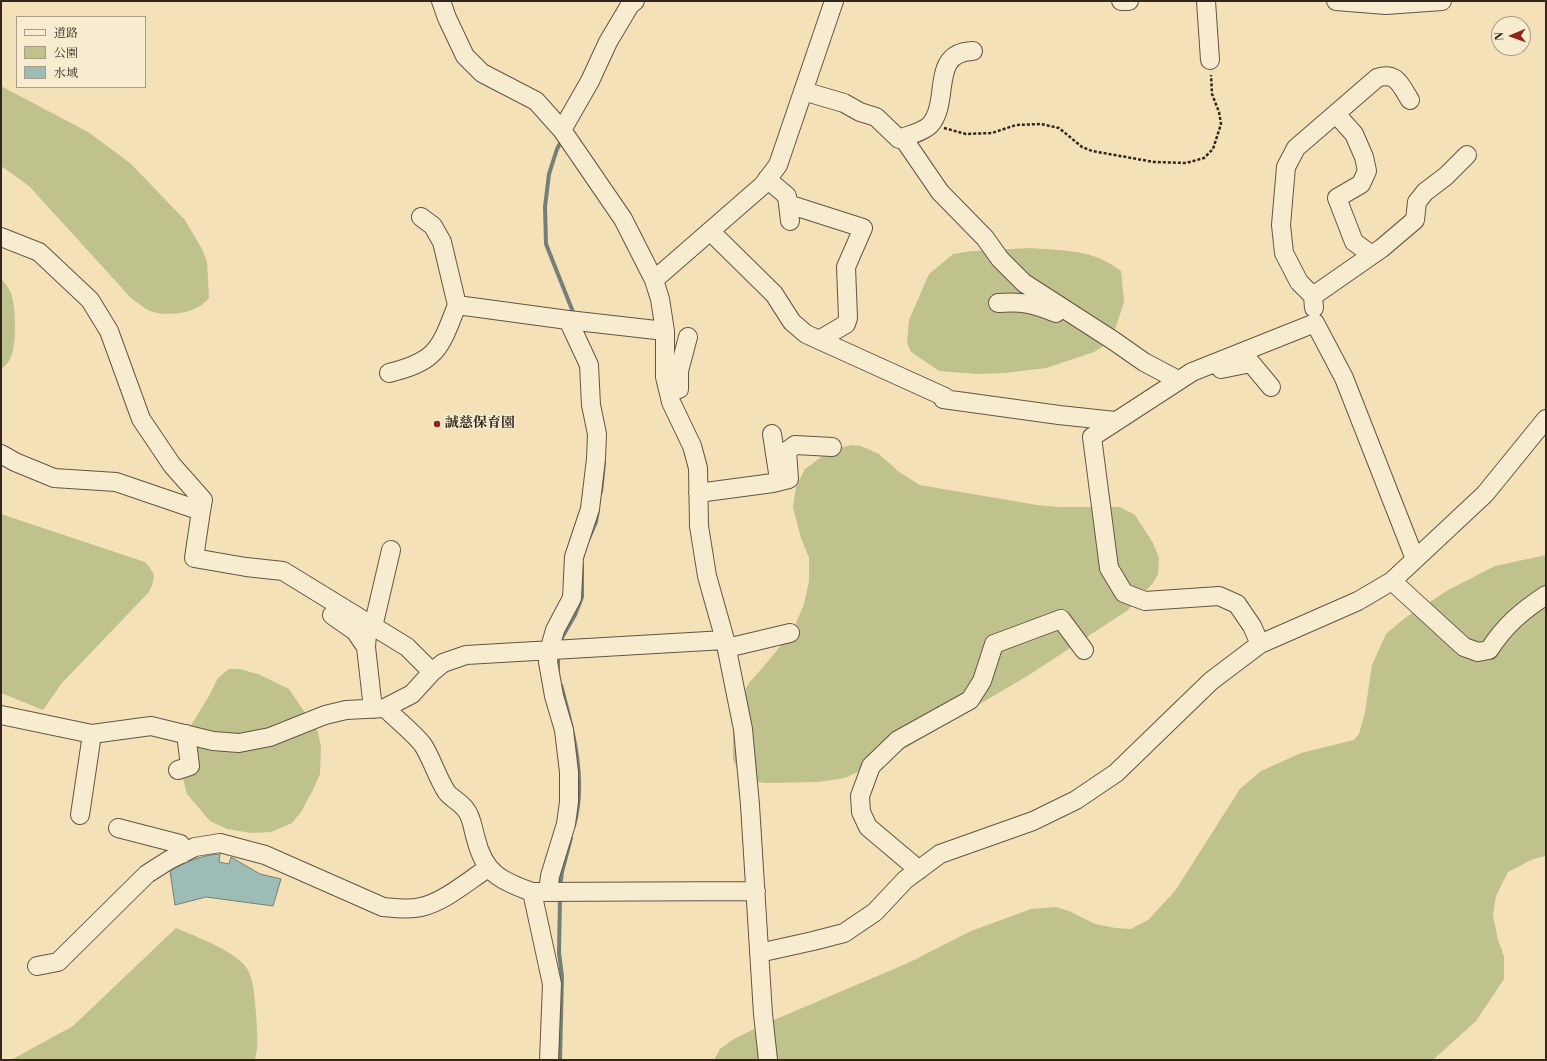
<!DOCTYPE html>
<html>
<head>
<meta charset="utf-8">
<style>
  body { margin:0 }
  #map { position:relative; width:1547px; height:1061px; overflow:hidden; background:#f5e1b7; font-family:"Libre Bodoni","Noto Serif JP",serif }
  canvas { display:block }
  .frame { position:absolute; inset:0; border:2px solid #32261f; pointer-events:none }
  .legend { position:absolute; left:16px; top:16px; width:130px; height:72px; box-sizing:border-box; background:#f8ecd0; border:1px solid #a99d89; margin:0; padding:5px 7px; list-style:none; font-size:12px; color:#32261f }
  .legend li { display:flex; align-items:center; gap:8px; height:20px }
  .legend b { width:20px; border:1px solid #a99d89 }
  .north { position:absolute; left:1491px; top:16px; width:40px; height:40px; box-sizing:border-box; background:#f8ecd0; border:1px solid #a99d89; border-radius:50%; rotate:268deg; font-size:11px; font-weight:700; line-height:16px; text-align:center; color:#32261f }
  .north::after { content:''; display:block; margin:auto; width:14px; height:18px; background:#8f2418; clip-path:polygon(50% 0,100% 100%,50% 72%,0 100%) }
</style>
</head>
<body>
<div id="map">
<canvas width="1547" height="1061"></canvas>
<div class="frame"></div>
<ul class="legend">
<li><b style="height:5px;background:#f8ecd0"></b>道路</li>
<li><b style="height:11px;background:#bfc28c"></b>公園</li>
<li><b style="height:11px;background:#9dbcb5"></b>水域</li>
</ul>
<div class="north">N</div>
</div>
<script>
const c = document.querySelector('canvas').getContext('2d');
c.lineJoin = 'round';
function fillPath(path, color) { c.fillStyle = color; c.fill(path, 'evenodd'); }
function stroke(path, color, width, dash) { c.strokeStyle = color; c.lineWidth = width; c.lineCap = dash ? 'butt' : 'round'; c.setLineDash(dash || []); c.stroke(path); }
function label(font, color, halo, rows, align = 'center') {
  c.font = font + ' "Libre Bodoni","Noto Serif JP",serif'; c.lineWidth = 3; c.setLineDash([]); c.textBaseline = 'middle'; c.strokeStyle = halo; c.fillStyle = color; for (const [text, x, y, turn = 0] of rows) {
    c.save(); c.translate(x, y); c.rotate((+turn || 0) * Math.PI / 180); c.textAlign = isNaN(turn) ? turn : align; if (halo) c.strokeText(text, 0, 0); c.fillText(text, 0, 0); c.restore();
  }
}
fillPath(new Path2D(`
  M1 86 88 132 130 163 185 220 202 249 207 261 209 298C197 314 168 317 150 311 143 308 137 302 131 298L29 186 1 166Z
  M1031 248C1065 251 1093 249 1121 271L1124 302 1116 327 1108 343 1094 352 1046 368 1005 373 976 374 939 371 911 352 907 343 909 320 929 274 953 254 972 251Z
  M1 278C4 282 8 287 10 291 16 302 17 346 11 357 9 362 5 366 1 369Z
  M852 445 861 446 879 454 899 472 920 485 1037 505 1059 507H1120L1135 515 1153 543 1159 558 1158 574 1153 583 1128 610 1029 675 900 751 845 778 818 782 765 783 745 780 739 773 733 759V734L738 703 749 683 771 658 794 628 804 604 809 581V558L801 538 793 507 796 487 805 469 824 455 840 448Z
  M1 514 145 562C156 574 156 577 149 592L62 683 43 710 1 693Z
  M1546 555V856L1533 859 1508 872 1496 896 1493 915 1498 940 1504 956V979L1476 1021 1433 1060H714L720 1049 732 1040 762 1025 908 963 971 931 1031 909 1056 907 1069 911 1095 924 1116 928 1131 929 1148 920 1175 891 1240 789 1261 771 1301 753 1354 740 1359 734 1365 712 1372 665 1386 634 1405 618 1450 589 1495 566Z
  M229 669H239L258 674 289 689 318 732 321 747 320 774 313 790 301 812 292 823 271 832 252 833 227 829 210 821 187 794 181 771 190 727 209 696 218 678Z
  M176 928C195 936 241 953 249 972 254 985 255 1000 256 1014 257 1029 259 1046 255 1060H11L73 1026Z`), '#bfc28c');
const water = new Path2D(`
  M220 854 219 862 229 864 231 857 260 874 281 879 273 906 206 897 175 905 170 871C186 862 201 855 220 854Z`);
fillPath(water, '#9dbcb5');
stroke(water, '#728079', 1);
stroke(new Path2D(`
  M562 140 557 149 549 174 545 207 546 244 575 317
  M601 492 604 463
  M589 538 596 522 598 510
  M560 641 575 615 582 597V565
  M558 671V654
  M561 685C573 730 587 780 574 826
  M560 888 562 872 571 838
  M560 897 559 953 562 976 560 1060`), '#728079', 4);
const minor = new Path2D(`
  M441 1 447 18 465 56 482 73 536 101 562 130 623 219 654 280 660 299 665 331V377L671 402 692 446 698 468 699 526 707 576 725 640 743 729 750 805 763 1014 768 1060
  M1121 1H1129
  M1206 1 1210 60
  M1336 1 1386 5 1442 1
  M803 91 844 103 860 112 876 117 899 139C909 135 923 132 930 125 951 102 929 52 973 51
  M1336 114 1354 134 1364 157 1367 171 1361 184 1337 198 1354 242 1372 255
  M562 130 590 81 608 42 630 5 635 1
  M903 138 940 192 985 238 1000 259 1024 283 1114 341 1144 362 1178 380
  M767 179 787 196 790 221
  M788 204 863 228 846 267 848 318 846 324 819 340
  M421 217 433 226 442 242 457 305
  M710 231 774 294 792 322 806 334 945 397 943 399 1059 415 1115 421
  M1 237 39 252 90 300 109 331 141 419 172 465 203 500 201 511
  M654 280 763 185 778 165 834 1
  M1313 296 1299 282 1284 253 1281 225 1286 167 1296 148 1377 78C1397 71 1401 86 1410 100
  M998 303C1023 301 1034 304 1056 313
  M1314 308 1313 296 1382 248 1415 220 1417 202 1425 192 1446 176 1467 155
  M1221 369 1251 363 1271 387
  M389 373C437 361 440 349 457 305L568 320 665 331
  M669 392 679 389V371L688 337
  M772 434 778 473
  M1 454 15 462 54 478 116 482 201 511 194 558 246 567 283 571 407 647 432 672
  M698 493 773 483 789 479 787 451 795 445 832 447
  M1392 581 1464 647 1478 652 1489 650C1505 625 1522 611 1546 595
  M332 615 355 631 366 647
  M373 627 391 550
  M367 634 366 647 373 709
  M1260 644 1252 626 1237 604 1219 596 1145 601 1124 593 1109 568 1092 437 1192 372 1315 323 1344 378 1415 559
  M727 648 790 633
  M385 708C395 718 415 734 423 745 432 759 437 777 446 791 449 797 461 802 466 810 472 817 473 830 476 839 484 873 501 881 532 892L756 891
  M1 715 92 734 151 726 213 741 239 743 270 737 325 715 346 710 385 708 412 694 432 672 443 663 466 655 725 640
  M178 770 190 766 186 734
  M80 815 92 734
  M118 828 180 844 182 854
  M919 870 868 827 861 812 860 796 871 766 898 740 970 700 982 681 994 644 1061 619 1084 650
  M532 892 552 984 549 1060
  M548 892 550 876 566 824 569 802V772L564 730 554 696 548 662 549 651 555 630 572 598 574 557 590 509 596 459 597 434 591 405 589 365 568 320
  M759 953 813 941 844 933 875 912 905 880 940 854 1033 821 1076 800 1116 773 1211 681 1260 644 1358 601 1392 581 1485 494 1546 419
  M37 966 58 962 147 874 169 860 195 847 220 843 265 855 383 907C395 908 408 910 421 907 444 902 468 881 488 868`);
stroke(minor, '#635545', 20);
stroke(new Path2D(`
  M944 128 966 134 992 133 1016 125 1041 124 1059 128 1082 147 1092 151 1154 162 1186 163 1204 158 1213 149 1221 124 1219 112 1212 94 1211 75`), '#32261f', 2.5, [3, 2]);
stroke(minor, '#f8ecd0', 18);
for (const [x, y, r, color] of [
  [437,424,4,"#8f2418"]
]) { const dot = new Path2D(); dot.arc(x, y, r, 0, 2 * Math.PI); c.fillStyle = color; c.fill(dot); stroke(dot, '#f8ecd0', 1.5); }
label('bold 14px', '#32261f', '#f8ecd0', [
  ["誠慈保育園",445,424]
], 'left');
</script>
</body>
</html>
